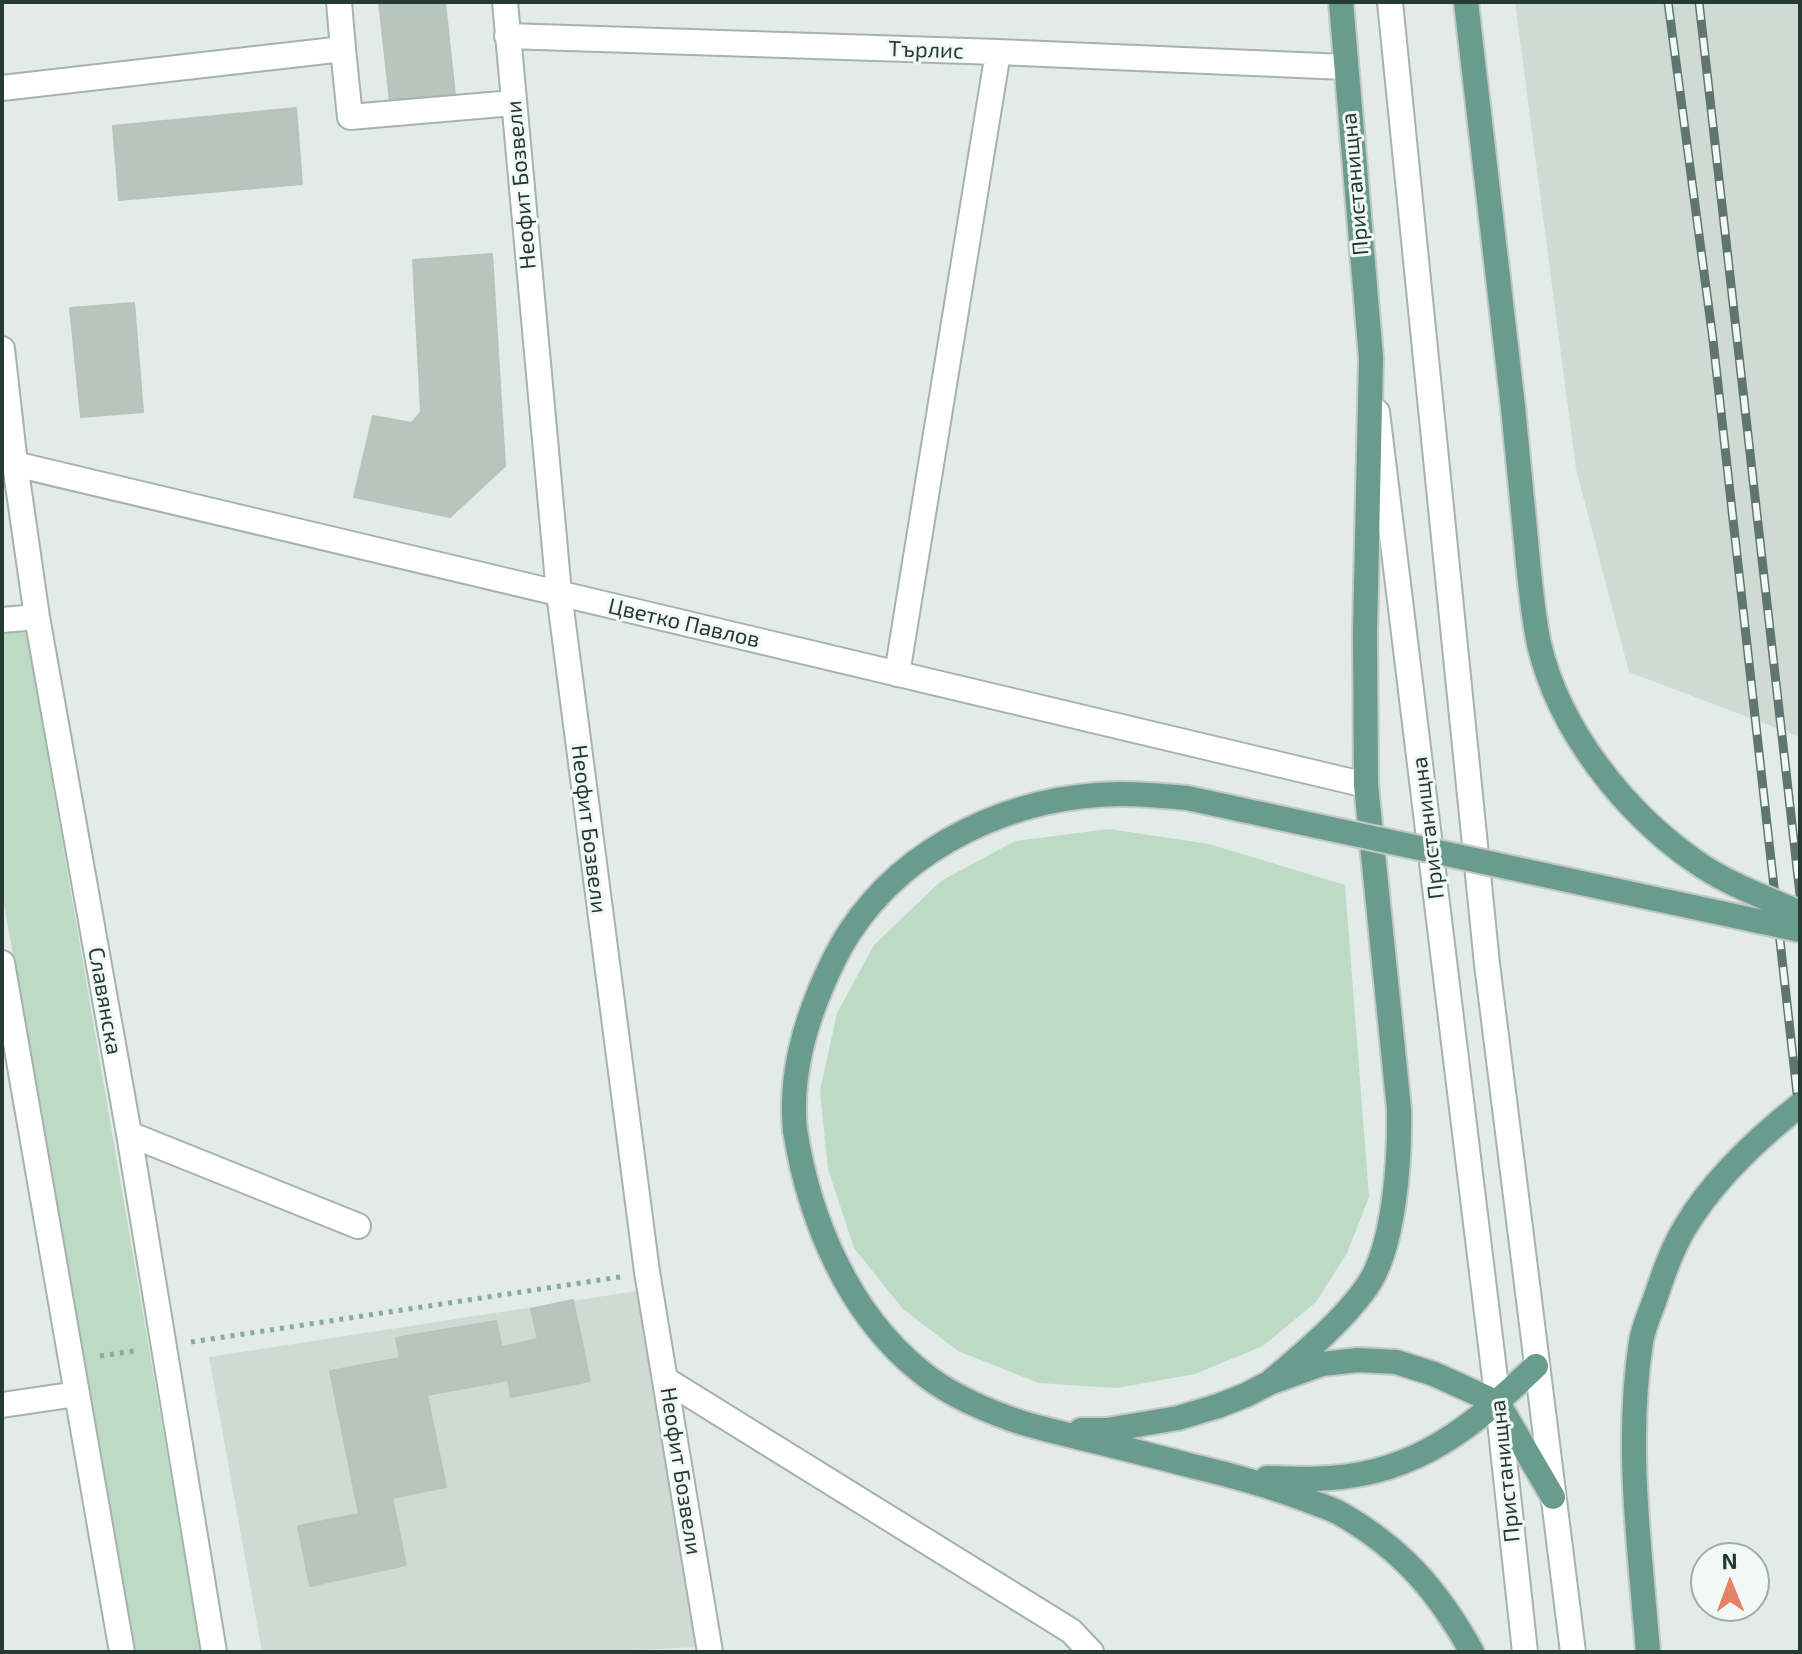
<!DOCTYPE html>
<html>
<head>
<meta charset="utf-8">
<style>
  body { margin:0 }
  #map { position:relative; width:1802px; height:1654px; overflow:hidden; background:#e2ebe7; font-family:"Exo 2",sans-serif }
  canvas { display:block }
  .frame { position:absolute; inset:0; border:4px solid #243a33; pointer-events:none }
  .north { position:absolute; left:1690px; top:1542px; width:80px; height:80px; box-sizing:border-box; background:#f2f8f5; border:2px solid #a0aca7; border-radius:50%; rotate:359deg; font-size:22px; font-weight:700; line-height:32px; text-align:center; color:#243a33 }
  .north::after { content:''; display:block; margin:auto; width:28px; height:36px; background:#e58165; clip-path:polygon(50% 0,100% 100%,50% 72%,0 100%) }
</style>
</head>
<body>
<div id="map">
<canvas width="1802" height="1654"></canvas>
<div class="frame"></div>
<div class="north">N</div>
</div>
<script>
const c = document.querySelector('canvas').getContext('2d');
c.lineJoin = 'round';
function fillPath(path, color) { c.fillStyle = color; c.fill(path, 'evenodd'); }
function stroke(path, color, width, dash) { c.strokeStyle = color; c.lineWidth = width; c.lineCap = dash ? 'butt' : 'round'; c.setLineDash(dash || []); c.stroke(path); }
function label(font, color, halo, rows, align = 'center') {
  c.font = font + ' "Exo 2",sans-serif'; c.lineWidth = 6; c.setLineDash([]); c.textBaseline = 'middle'; c.strokeStyle = halo; c.fillStyle = color; for (const [text, x, y, turn = 0] of rows) {
    c.save(); c.translate(x, y); c.rotate((+turn || 0) * Math.PI / 180); c.textAlign = isNaN(turn) ? turn : align; if (halo) c.strokeText(text, 0, 0); c.fillText(text, 0, 0); c.restore();
  }
}
fillPath(new Path2D(`
  M1515 2H1800V737L1629 672 1576 469Z
  M643 1290 700 1647 595 1652H262L209 1357Z`), '#d0dad5');
fillPath(new Path2D(`
  M26 630 201 1652H133L2 891V634Z
  M1109 829 1209 844 1345 885 1369 1197 1347 1253 1316 1302 1263 1346 1195 1374 1117 1388 1039 1383 958 1351 903 1309 854 1248 828 1169 820 1091 837 1013 874 945 941 881 1015 841Z`), '#bddac4');
const building = new Path2D(`
  M379 2H445L455 95 390 102Z
  M296 108 302 184 119 200 113 126Z
  M492 254 505 466 450 517 354 497 373 416 412 423 421 412 413 260Z
  M134 303 143 412 81 417 70 308Z
  M573 1300 590 1381 511 1397 508 1380 427 1395 446 1487 392 1498 406 1565 310 1586 298 1526 359 1514 330 1371 400 1358 396 1338 496 1321 502 1347 538 1339 531 1309Z`);
fillPath(building, '#b8c5bf');
stroke(building, '#b5c4bd', 2);
const minor = new Path2D(`
  M505 2 559 593 647 1272 710 1652
  M1390 2 1487 964 1573 1652
  M507 36 998 52 1345 67
  M343 49 350 117 513 103
  M2 88 343 49 339 2
  M2 349 15 464 37 617 129 1134 214 1652
  M1377 412 1498 1403 1525 1652
  M2 461 1366 785
  M2 620 37 617
  M897 674 998 52
  M2 963 122 1652
  M129 1134 358 1226
  M666 1380 1071 1631 1091 1652
  M2 1405 77 1394`);
const major = new Path2D(`
  M1466 2 1513 407
  M795 1130C809 1219 848 1313 920 1371 945 1392 980 1408 1011 1419 1033 1427 1057 1432 1081 1438 1118 1447 1155 1456 1192 1466 1231 1475 1270 1486 1307 1500 1319 1505 1331 1508 1341 1514 1402 1549 1438 1591 1472 1652
  M1269 1383C1303 1354 1339 1325 1366 1288 1395 1248 1400 1158 1399 1109L1366 785 1365 632 1371 358 1341 2
  M1081 1430H1107L1178 1418 1218 1406 1246 1395 1269 1383 1322 1364 1358 1360 1396 1362 1434 1374 1498 1403 1553 1497
  M1267 1478C1287 1478 1308 1480 1329 1478 1418 1473 1474 1425 1536 1366`);
stroke(minor, '#a5b2ad', 28);
stroke(major, '#c2c8c6', 28);
stroke(new Path2D(`
  M191 1342 620 1277
  M100 1356 134 1351`), '#85ac9e', 5, [4, 6]);
stroke(minor, '#fff', 24);
stroke(major, '#6a9c8e', 24);
const rail = new Path2D(`
  M1668 2 1713 340 1800 1120
  M1699 2 1800 895`);
stroke(rail, '#5e766f', 9);
stroke(rail, '#f2f8f5', 6, [18]);
const majorBridge = new Path2D(`
  M1513 407C1517 452 1522 496 1526 541 1529 575 1532 610 1539 644 1559 730 1624 812 1696 862 1727 884 1765 897 1800 913
  M795 1130C790 1080 802 1033 821 988 829 969 838 950 849 933 907 844 1015 795 1120 794 1142 794 1165 796 1187 798L1800 930
  M1648 1652C1640 1550 1625 1445 1641 1342 1643 1329 1649 1315 1654 1302 1662 1278 1671 1251 1684 1229 1712 1181 1757 1139 1800 1105`);
stroke(majorBridge, '#c2c8c6', 28, []);
stroke(majorBridge, '#6a9c8e', 24);
label('22px', '#243a33', '#f2f8f5', [
  ["Търлис",926,50,2],
  ["Пристанищна",1355,184,-95],
  ["Неофит Бозвели",521,185,-95],
  ["Цветко Павлов",684,623,13],
  ["Пристанищна",1428,828,-97],
  ["Неофит Бозвели",589,829,83],
  ["Славянска",105,1001,80],
  ["Неофит Бозвели",681,1471,81],
  ["Пристанищна",1505,1471,-96]
]);
</script>
</body>
</html>
